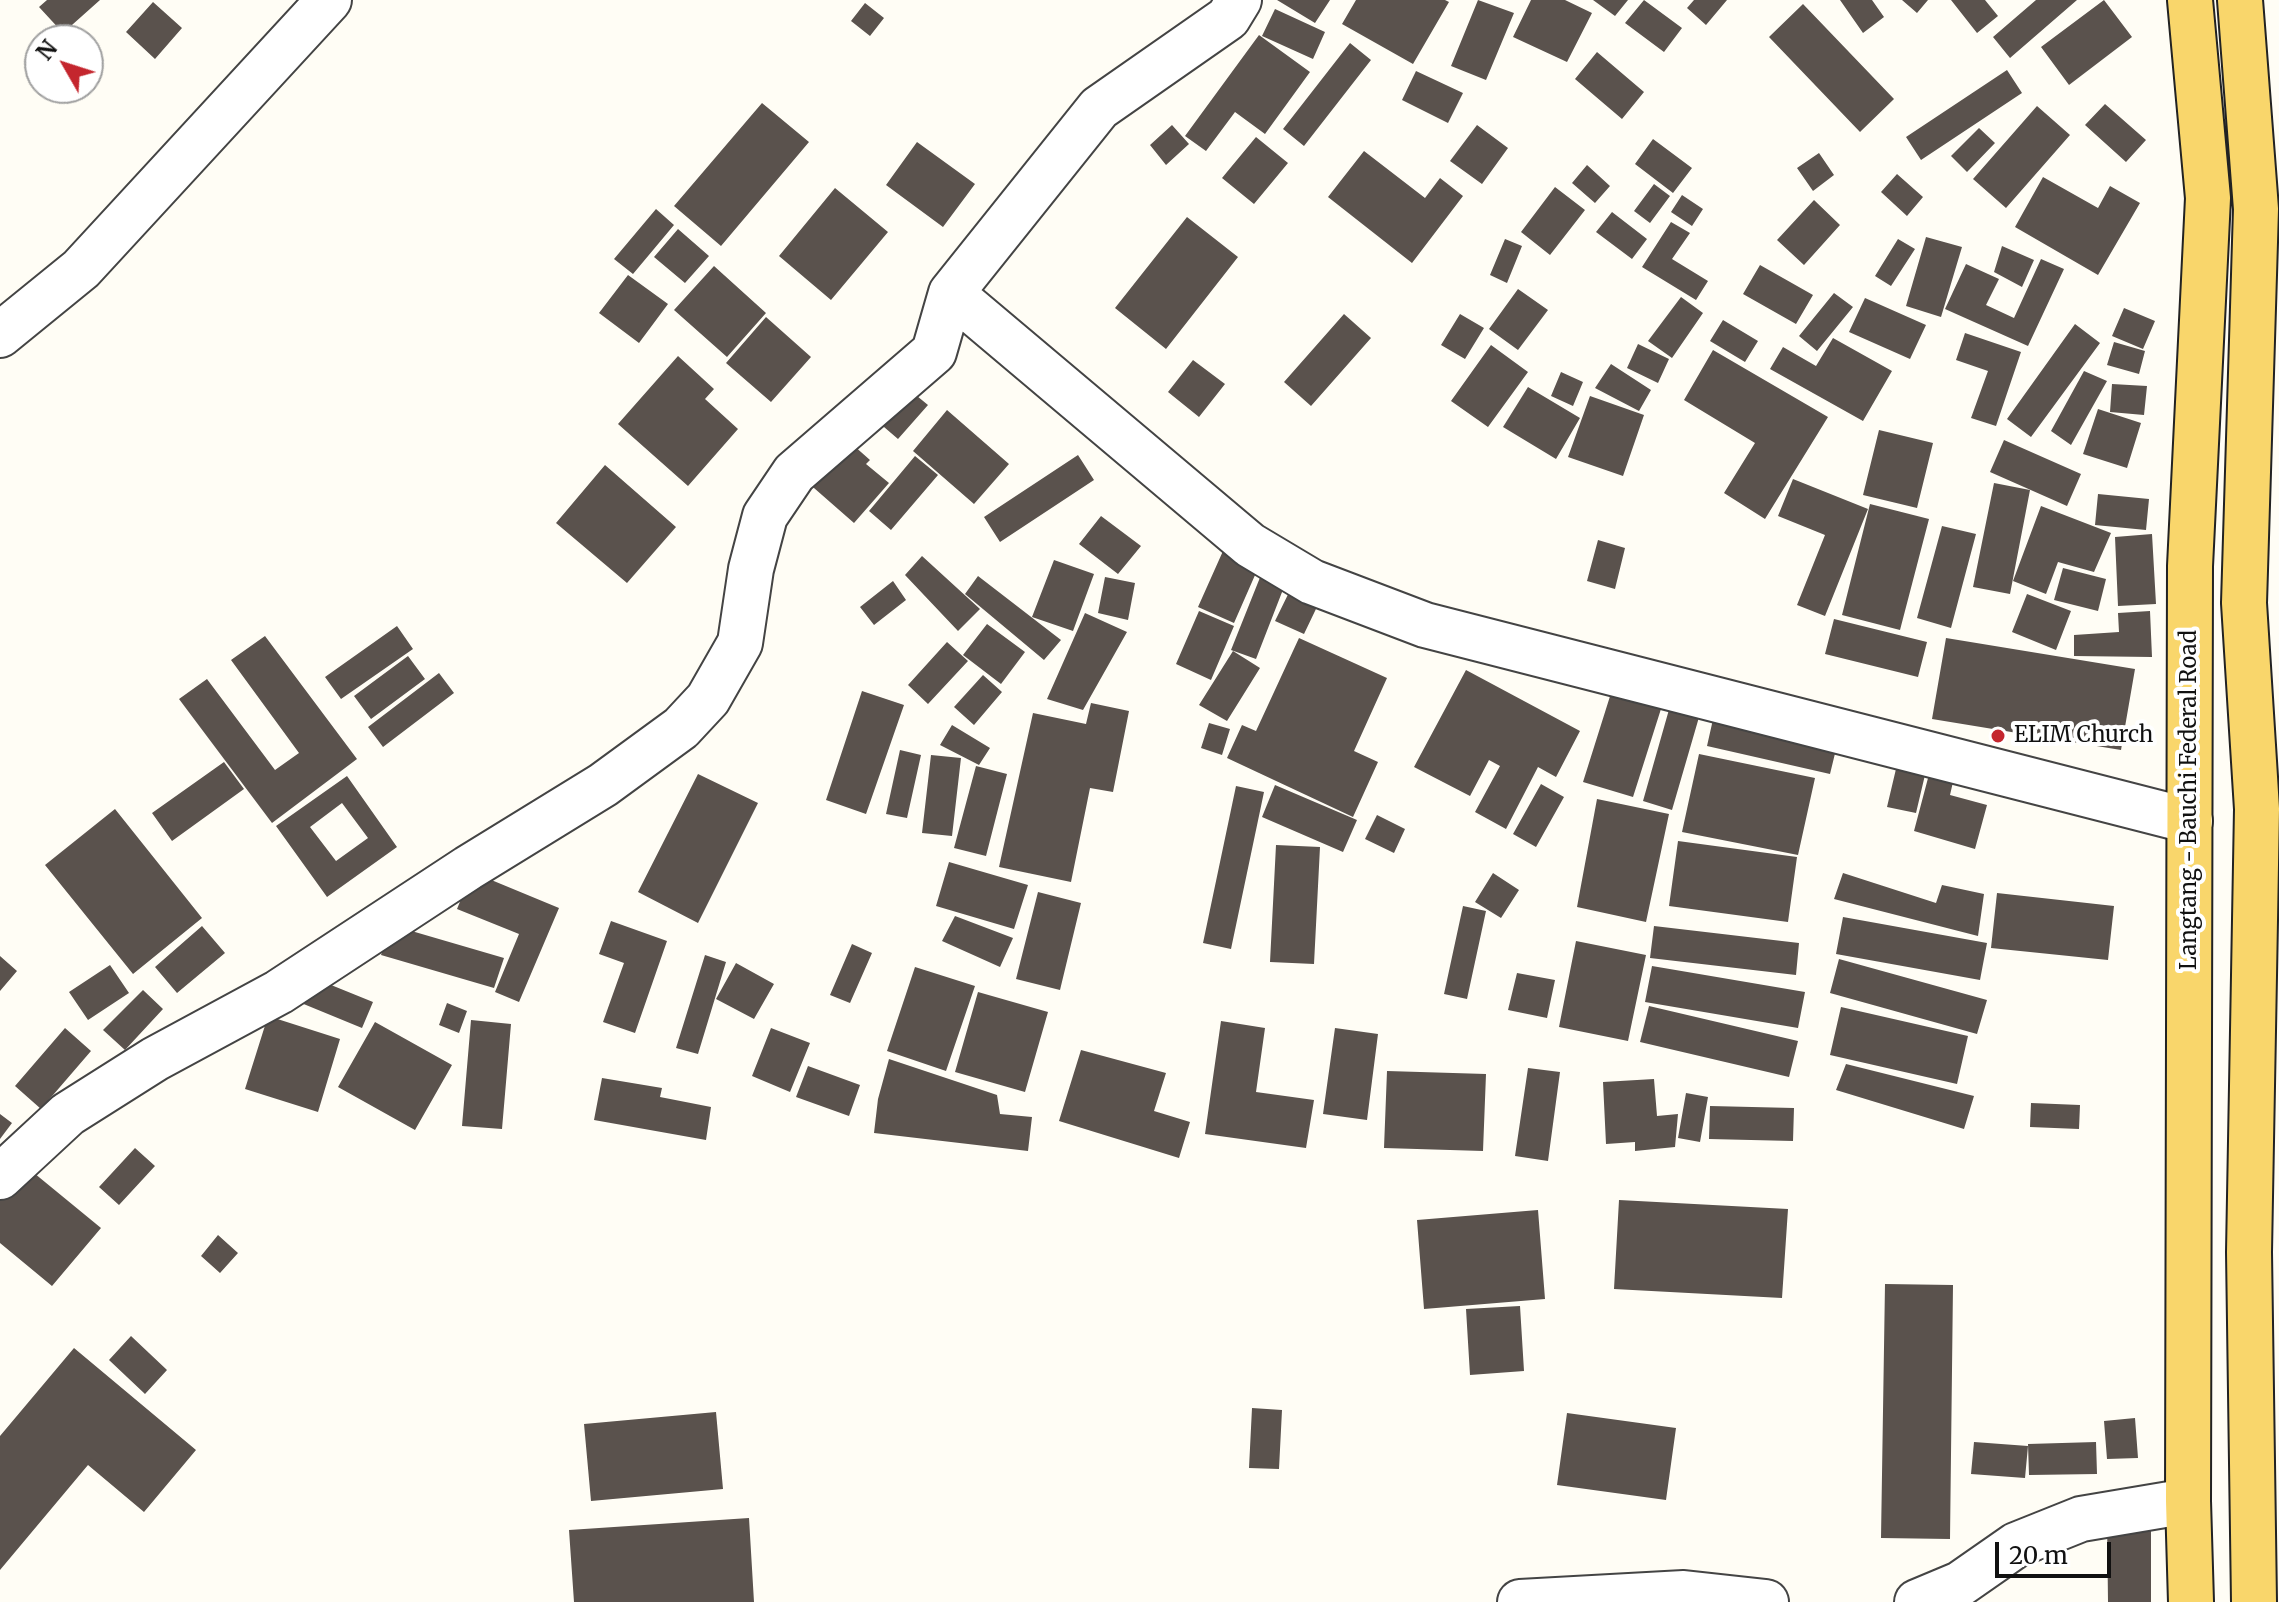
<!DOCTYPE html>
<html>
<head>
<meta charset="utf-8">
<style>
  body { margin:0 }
  #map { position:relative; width:2279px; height:1602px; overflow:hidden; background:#fffdf5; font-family:Merriweather,serif }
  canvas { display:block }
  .north { position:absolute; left:24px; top:24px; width:80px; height:80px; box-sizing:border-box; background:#fff; border:2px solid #a0a0a0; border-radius:50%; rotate:309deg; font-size:22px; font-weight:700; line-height:32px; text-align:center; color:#111 }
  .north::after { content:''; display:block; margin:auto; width:28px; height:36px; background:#c4262e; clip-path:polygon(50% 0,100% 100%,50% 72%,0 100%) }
  .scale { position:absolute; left:1995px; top:1542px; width:116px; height:36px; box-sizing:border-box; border:4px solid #111; border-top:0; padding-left:10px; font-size:24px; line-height:28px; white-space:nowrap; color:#111; -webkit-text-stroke:6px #fff; paint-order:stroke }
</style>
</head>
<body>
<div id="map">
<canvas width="2279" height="1602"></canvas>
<div class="north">N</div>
<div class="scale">20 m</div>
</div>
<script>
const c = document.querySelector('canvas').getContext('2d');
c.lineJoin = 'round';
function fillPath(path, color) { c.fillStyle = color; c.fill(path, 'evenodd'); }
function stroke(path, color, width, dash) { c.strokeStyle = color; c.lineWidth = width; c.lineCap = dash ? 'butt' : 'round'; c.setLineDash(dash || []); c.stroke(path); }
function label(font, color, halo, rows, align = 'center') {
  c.font = font + ' Merriweather,serif'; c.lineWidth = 8; c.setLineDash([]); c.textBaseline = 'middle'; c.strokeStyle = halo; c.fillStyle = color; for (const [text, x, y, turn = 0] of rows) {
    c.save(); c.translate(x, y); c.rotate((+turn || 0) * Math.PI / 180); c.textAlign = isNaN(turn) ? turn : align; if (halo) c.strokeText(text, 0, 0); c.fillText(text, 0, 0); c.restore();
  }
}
fillPath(new Path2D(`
  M47 0H100L63 33 39 7Z
  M1277 0H1330L1315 23Z
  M1356 0H1445L1449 2 1413 64 1342 24Z
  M1478 0 1514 13 1486 80 1451 66Z
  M1531 0H1565L1592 13 1567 62 1513 37Z
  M1593 0H1628L1615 16Z
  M1644 0 1682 28 1664 52 1625 23Z
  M1694 0H1727L1706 25 1687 8Z
  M1840 0H1872L1884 17 1863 33Z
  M1902 0H1928L1917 13Z
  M1951 0H1985L1998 16 1977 33Z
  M2036 0H2077L2010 58 1993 37Z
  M2104 0 2132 37 2069 85 2041 47Z
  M153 2 182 28 155 59 126 32Z
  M865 3 884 18 870 36 851 21Z
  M1803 4 1894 99 1860 132 1769 37Z
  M1275 9 1325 32 1313 59 1262 36Z
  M1259 35 1310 72 1265 134 1235 112 1206 151 1185 136Z
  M1350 43 1371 60 1304 146 1283 129Z
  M1597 52 1644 92 1622 119 1575 79Z
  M2007 70 2022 93 1921 160 1906 137Z
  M1416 71 1463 93 1448 123 1402 100Z
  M762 103 809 142 721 246 674 206Z
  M2105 104 2146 140 2126 162 2085 125Z
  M2037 106 2070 135 2006 208 1973 179Z
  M1172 125 1189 144 1166 165 1150 145Z
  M1477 125 1508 148 1482 184 1450 161Z
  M1979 128 1995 143 1967 172 1951 156Z
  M1256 137 1288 163 1254 204 1222 178Z
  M1653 139 1692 168 1673 193 1635 164Z
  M917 142 975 184 943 227 886 185Z
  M1364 151 1425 198 1440 178 1463 196 1412 263 1328 197Z
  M1819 153 1834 175 1813 191 1797 168Z
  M1587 165 1610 186 1595 203 1572 183Z
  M1897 174 1923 197 1907 216 1881 192Z
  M2043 177 2098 208 2110 186 2140 203 2098 275 2015 227Z
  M1654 184 1670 196 1650 223 1634 211Z
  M1555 187 1585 210 1550 255 1521 232Z
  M835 188 888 232 831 300 779 256Z
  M1682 195 1703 209 1692 226 1671 212Z
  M1814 200 1840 225 1804 265 1777 240Z
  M656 209 674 225 633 274 614 259Z
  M1612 212 1647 239 1632 259 1596 232Z
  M1187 217 1238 257 1166 349 1115 308Z
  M1671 222 1690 233 1672 259 1708 281 1696 300 1642 267Z
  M678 229 709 256 685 283 654 257Z
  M1926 237 1962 247 1941 317 1906 306Z
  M1505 239 1522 246 1507 283 1490 275Z
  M1898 239 1915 249 1891 286 1875 276Z
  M2002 246 2034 260 2022 287 1994 272Z
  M2041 259 2064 269 2028 346 1945 309 1966 264 1999 279 1986 305 2014 318Z
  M1760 265 1813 295 1796 324 1743 294Z
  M714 266 766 313 727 357 674 310Z
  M628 275 668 304 639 343 599 313Z
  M1518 289 1548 310 1518 350 1489 329Z
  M1834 293 1853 307 1817 351 1799 336Z
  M1681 297 1703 313 1672 358 1648 341Z
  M1865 298 1926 325 1910 359 1849 332Z
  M2124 308 2155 321 2143 349 2112 336Z
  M1344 314 1371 338 1311 406 1284 382Z
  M1460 314 1484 328 1465 359 1441 345Z
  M766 317 811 357 771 402 726 363Z
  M1723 320 1758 341 1745 362 1710 341Z
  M2075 324 2100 343 2031 437 2007 419Z
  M1965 333 2021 352 1996 426 1971 418 1988 371 1956 360Z
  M1833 338 1892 371 1863 421 1770 369 1783 347 1816 366Z
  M2114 342 2145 351 2139 374 2107 365Z
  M1638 344 1669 359 1658 383 1627 368Z
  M1491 345 1528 372 1488 427 1451 401Z
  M1713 350 1828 417 1765 519 1724 493 1755 443 1684 400Z
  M678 356 714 389 705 399 738 429 688 486 618 424Z
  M1193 360 1225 384 1199 417 1168 392Z
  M1611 364 1651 390 1639 411 1595 388Z
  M2084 371 2107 381 2071 445 2051 431Z
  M1561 372 1583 382 1573 406 1551 396Z
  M2112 384 2147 386 2144 415 2110 412Z
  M906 387 928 405 898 439 877 421Z
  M1528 387 1580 418 1556 459 1503 427Z
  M1590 396 1644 415 1623 476 1568 457Z
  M2098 409 2141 423 2127 468 2083 454Z
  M947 410 1009 464 974 504 913 451Z
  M1879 430 1933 443 1917 508 1863 495Z
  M844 437 870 460 866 464 889 483 854 523 806 481Z
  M2004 440 2081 474 2067 506 1990 472Z
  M1078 455 1094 480 1000 542 984 517Z
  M915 456 938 475 891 530 869 511Z
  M605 465 676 527 627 583 556 523Z
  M1793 479 1868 509 1825 616 1797 605 1825 535 1778 516Z
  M1994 483 2030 490 2010 594 1973 587Z
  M2098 494 2149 499 2146 530 2095 525Z
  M1870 504 1929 519 1900 630 1842 615Z
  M2041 506 2111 533 2094 572 2058 562 2046 594 2013 581Z
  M1101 516 1141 546 1118 574 1079 544Z
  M1942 526 1976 534 1951 628 1917 618Z
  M2152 534 2156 604 2118 606 2115 537Z
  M1598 540 1625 548 1615 589 1587 581Z
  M1223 551 1259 566 1234 623 1198 607Z
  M922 556 980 609 958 631 905 575Z
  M1054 560 1094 574 1073 631 1032 617Z
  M1267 560 1291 569 1256 659 1231 650Z
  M2063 568 2106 579 2098 611 2054 600Z
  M1298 574 1326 588 1304 634 1275 621Z
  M978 576 1061 640 1044 660 965 594Z
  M1105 577 1135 583 1128 620 1098 613Z
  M893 581 906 600 874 625 860 607Z
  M2027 594 2071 611 2056 650 2012 632Z
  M1199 611 1234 626 1211 680 1176 664Z
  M2150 611 2152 657 2074 656V635L2119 632 2118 613Z
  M1085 613 1127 632 1083 710 1047 699Z
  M1834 619 1927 642 1918 677 1825 654Z
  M987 624 1025 652 1001 684 963 655Z
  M397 626 413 649 341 699 325 677Z
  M265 636 357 759 272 823 179 699 207 679 275 770 299 753 231 660Z
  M1299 638 1387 678 1354 751 1378 762 1353 817 1227 758 1242 725 1256 731Z
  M1946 638 2135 669 2121 750 1932 719Z
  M947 642 968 661 928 704 908 685Z
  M1233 651 1260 668 1227 721 1199 705Z
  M408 656 425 679 371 719 354 696Z
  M1466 670 1580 731 1556 777 1538 767 1506 829 1475 812 1500 766 1489 760 1470 796 1414 767Z
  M439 673 454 693 383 747 368 727Z
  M1617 674 1667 690 1633 797 1583 782Z
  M983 675 1002 692 974 725 954 707Z
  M862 691 904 705 866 814 826 800Z
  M1674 692 1704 700 1672 810 1643 801Z
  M1091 703 1129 711 1113 792 1090 788 1071 882 999 867 1033 713 1086 724Z
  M1716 706 1840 733 1830 774 1707 746Z
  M1209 723 1230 729 1222 755 1201 748Z
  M952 725 990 748 979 765 940 745Z
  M900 750 921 755 907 818 886 814Z
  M1900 752 1929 758 1916 813 1887 807Z
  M1699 754 1815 778 1798 855 1682 832Z
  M931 755 961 758 952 836 922 833Z
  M224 762 244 789 172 841 152 813Z
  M1932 763 1956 769 1950 795 1987 805 1975 849 1914 831Z
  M976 766 1007 774 986 856 954 848Z
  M698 774 758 803 698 923 638 892Z
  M347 776 397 847 327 897 276 826ZM342 803 368 838 336 861 310 827Z
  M1541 784 1564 797 1536 847 1513 834Z
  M1275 785 1357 820 1343 852 1262 817Z
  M1236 786 1264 792 1231 949 1203 943Z
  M1597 799 1669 814 1646 922 1577 907Z
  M115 809 202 918 133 974 45 865Z
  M1377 815 1405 829 1394 853 1365 839Z
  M1678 841 1797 857 1788 922 1669 906Z
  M1276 845 1320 847 1314 964 1270 962Z
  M949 862 1028 885 1014 929 936 906Z
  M472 872 559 908 519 1002 495 992 519 934 457 909Z
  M1493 873 1519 890 1501 918 1475 902Z
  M1843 873 1936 903 1942 885 1984 894 1978 936 1834 899Z
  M1038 892 1081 903 1060 990 1016 979Z
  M1997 893 2114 906 2108 960 1991 948Z
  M1463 906 1486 911 1467 999 1444 994Z
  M955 916 1013 938 1000 967 942 941Z
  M1843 917 1987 943 1980 980 1836 954Z
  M611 921 667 941 635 1033 603 1022 624 963 599 954Z
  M391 925 504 958 494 988 381 955Z
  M202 926 225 953 177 993 155 967Z
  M1654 926 1799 943 1796 975 1650 958Z
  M1576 941 1646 955 1628 1041 1559 1027Z
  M852 944 872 953 850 1003 830 995Z
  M705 955 726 962 698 1054 676 1048Z
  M0 956 17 971 0 991Z
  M1839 959 1987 1000 1977 1034 1830 993Z
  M736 963 774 984 754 1019 716 999Z
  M110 965 129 993 88 1020 69 992Z
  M1652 966 1805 992 1798 1028 1645 1002Z
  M915 967 975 986 946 1071 887 1051Z
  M299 972 373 1002 362 1028 289 998Z
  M1517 973 1555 980 1547 1018 1508 1010Z
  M143 990 163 1009 125 1050 103 1030Z
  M978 992 1048 1012 1025 1092 955 1072Z
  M447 1003 467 1011 459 1033 439 1025Z
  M1649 1006 1798 1041 1789 1077 1640 1042Z
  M1841 1007 1968 1036 1957 1084 1830 1055Z
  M268 1016 340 1039 318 1112 245 1089Z
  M471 1020 511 1024 502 1129 462 1126Z
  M1221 1021 1265 1028 1256 1092 1314 1100 1306 1148 1205 1134Z
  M375 1022 452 1065 415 1130 338 1087Z
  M65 1028 91 1051 41 1109 15 1086Z
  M771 1028 810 1043 790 1092 752 1076Z
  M1335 1028 1378 1034 1367 1120 1323 1114Z
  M1081 1050 1166 1073 1154 1111 1190 1122 1179 1158 1059 1121Z
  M889 1059 997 1095 1000 1114 1032 1117 1028 1151 874 1133 878 1099Z
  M1846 1064 1974 1096 1964 1129 1836 1090Z
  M808 1066 860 1085 849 1116 796 1097Z
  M1528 1068 1560 1072 1548 1161 1515 1156Z
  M1387 1071 1486 1074 1483 1151 1384 1148Z
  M602 1078 662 1088 660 1097 711 1107 706 1140 594 1120Z
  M1654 1079 1657 1116 1678 1114 1675 1147 1635 1151V1142L1606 1144 1603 1082Z
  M1686 1093 1708 1097 1700 1142 1678 1138Z
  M2031 1103 2080 1105 2079 1129 2030 1127Z
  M1710 1106 1794 1108 1793 1141 1709 1139Z
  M0 1114 12 1123 0 1139Z
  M135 1148 155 1166 119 1205 99 1187Z
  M23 1164 101 1228 52 1286 0 1243V1192Z
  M1619 1200 1788 1209 1782 1298 1614 1289Z
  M1538 1210 1545 1299 1424 1309 1417 1220Z
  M218 1235 238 1253 220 1273 201 1256Z
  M1885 1284 1953 1285 1950 1539 1881 1538Z
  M1520 1306 1524 1371 1470 1375 1466 1309Z
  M131 1336 167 1370 145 1394 109 1360Z
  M74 1348 196 1450 144 1512 88 1465 0 1570V1436Z
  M1252 1408 1282 1410 1279 1469 1249 1468Z
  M716 1412 723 1489 591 1501 584 1424Z
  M1567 1413 1676 1428 1666 1500 1557 1485Z
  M2135 1418 2138 1458 2107 1459 2104 1421Z
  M1974 1442 2028 1446 2025 1478 1971 1474Z
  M2096 1442 2097 1474 2029 1475 2028 1444Z
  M749 1518 754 1602H574L569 1530Z
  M2107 1519H2151V1602H2108Z`), '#5a524d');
const minor = new Path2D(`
  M951 293 1250 545 1312 582 1425 625 2190 821
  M0 335 81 269 329 0
  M0 1177 68 1114 155 1059 279 992 468 868 603 785 681 728 708 699 740 643 751 569 765 516 794 473 934 352 951 293 1099 108 1228 18 1239 0
  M1520 1602 1684 1593 1766 1602
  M1917 1602 1960 1584 2016 1545 2081 1519 2188 1501`);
const primary = new Path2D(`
  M2190 0 2208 198 2190 566 2188 1501 2191 1602
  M2240 0 2256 209 2244 603 2257 809 2249 1252 2254 1602`);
stroke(minor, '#444', 48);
stroke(primary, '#222', 48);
stroke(minor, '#fff', 44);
stroke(primary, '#f9d66b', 44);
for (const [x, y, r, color] of [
  [1998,736,8,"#c4262e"]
]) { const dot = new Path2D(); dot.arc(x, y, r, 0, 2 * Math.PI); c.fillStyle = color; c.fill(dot); stroke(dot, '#fff', 3); }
label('22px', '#111', '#fff', [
  ["ELIM Church",2014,736]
], 'left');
label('22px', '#111', '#fff', [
  ["Langtang - Bauchi Federal Road",2190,800,-90]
]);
</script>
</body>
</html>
